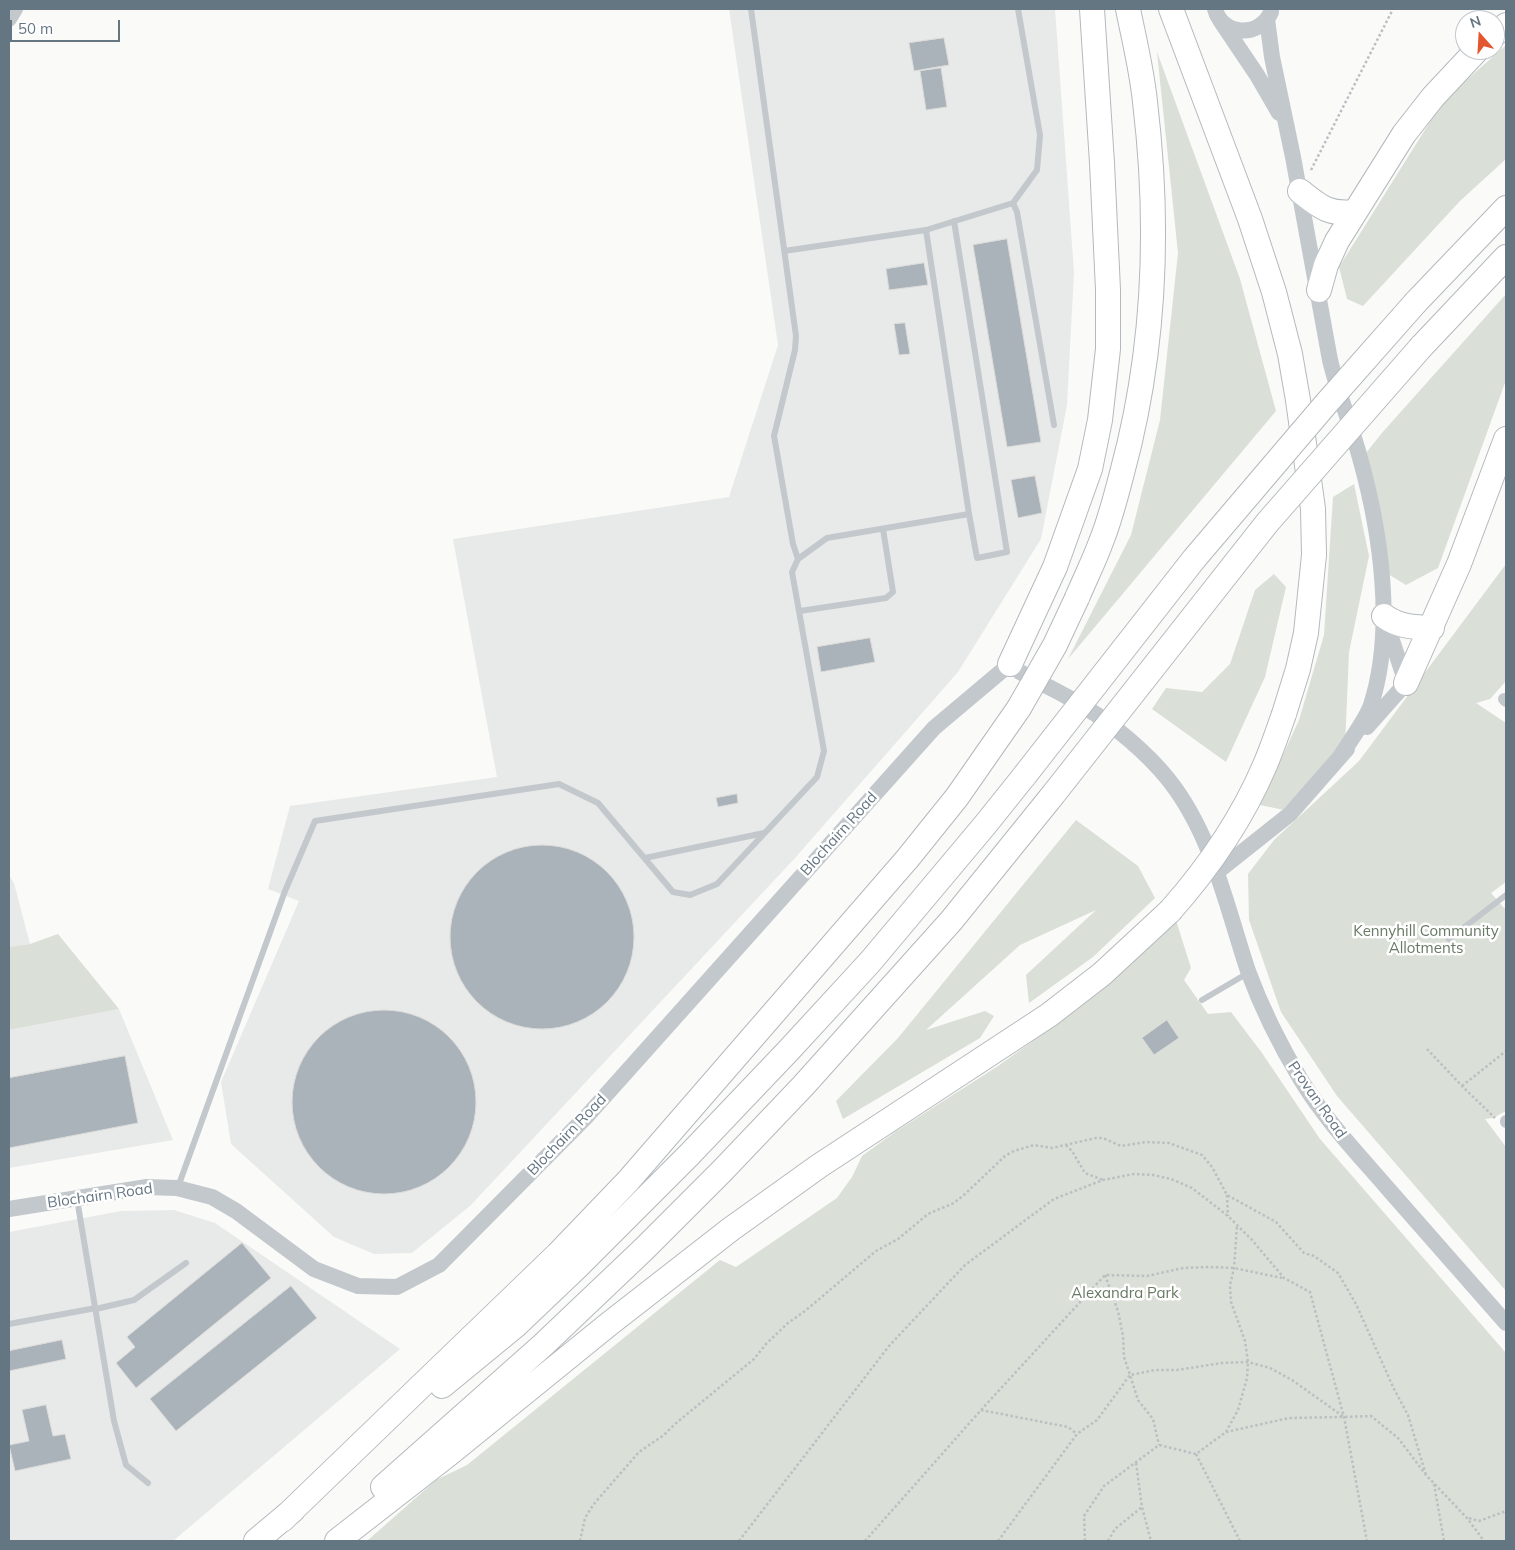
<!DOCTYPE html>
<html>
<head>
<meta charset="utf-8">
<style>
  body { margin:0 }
  #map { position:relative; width:1515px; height:1550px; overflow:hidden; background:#fafaf8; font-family:Mulish,sans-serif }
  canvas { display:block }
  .frame { position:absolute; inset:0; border:10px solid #657683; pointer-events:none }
  .north { position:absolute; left:1455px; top:10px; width:50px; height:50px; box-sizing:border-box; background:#fff; border:1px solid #c1c8cd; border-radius:50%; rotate:341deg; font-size:14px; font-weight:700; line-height:20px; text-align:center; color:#657683 }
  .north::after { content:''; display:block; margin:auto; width:18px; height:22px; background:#e4572e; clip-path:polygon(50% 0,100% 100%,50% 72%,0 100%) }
  .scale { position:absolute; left:10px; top:20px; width:110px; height:22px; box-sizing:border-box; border:2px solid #657683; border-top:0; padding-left:6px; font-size:15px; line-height:18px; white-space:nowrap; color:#657683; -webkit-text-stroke:4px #fff; paint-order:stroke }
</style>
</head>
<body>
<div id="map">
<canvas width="1515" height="1550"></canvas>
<div class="frame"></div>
<div class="north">N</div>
<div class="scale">50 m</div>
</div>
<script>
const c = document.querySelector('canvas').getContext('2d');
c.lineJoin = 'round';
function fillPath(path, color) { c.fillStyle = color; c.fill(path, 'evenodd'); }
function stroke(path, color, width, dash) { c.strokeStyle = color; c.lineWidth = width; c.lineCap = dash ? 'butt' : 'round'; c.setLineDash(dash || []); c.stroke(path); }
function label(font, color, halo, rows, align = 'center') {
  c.font = font + ' Mulish,sans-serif'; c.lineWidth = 5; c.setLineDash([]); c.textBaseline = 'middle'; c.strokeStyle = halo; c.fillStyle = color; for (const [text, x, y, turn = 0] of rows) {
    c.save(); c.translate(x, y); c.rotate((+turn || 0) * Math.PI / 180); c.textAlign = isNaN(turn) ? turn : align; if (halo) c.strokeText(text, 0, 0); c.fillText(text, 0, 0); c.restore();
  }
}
fillPath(new Path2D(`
  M729 9H1055L1074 272 1067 405 1041 539 958 672 795 858 471 1205 412 1253 374 1254 334 1237 231 1144 221 1082 299 901 268 889 290 806 497 777 453 539 729 497 778 345Z
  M9 875 14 883 30 944 9 947Z
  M119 1009 173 1140 9 1168V1030Z
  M174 1210 215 1223 400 1349 173 1541H9V1232L121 1211Z`), '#e8e9e9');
fillPath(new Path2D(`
  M1506 45V159L1460 201 1363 306 1347 299 1339 267 1443 101Z
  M1157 52 1240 279 1276 411 1068 659 1131 535 1160 420 1178 253Z
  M1506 294V380L1438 568 1406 585 1388 574 1366 453 1381 434Z
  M1354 484 1369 556 1349 652 1345 746 1284 810 1260 805 1299 720 1324 635 1333 497Z
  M1506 564V681L1490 699 1476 703 1506 723V882L1491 893 1504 908 1506 907V1111L1493 1118 1485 1119 1506 1147V1291L1337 1096 1281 1012 1249 920 1248 874 1274 840 1359 761Z
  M1274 574 1286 587 1265 677 1226 762 1152 709 1166 688 1202 692 1230 664 1255 590Z
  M1076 820 1138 866 1155 898 1093 957 1029 1003 1026 975 1096 910 1020 945 926 1030 985 1011 994 1016 980 1038 843 1119 836 1101 898 1038Z
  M1175 917 1191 968 1184 980 1208 1014 1231 1012 1262 1053 1320 1139 1506 1353V1541H367L436 1480 467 1465 720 1260 736 1267 837 1198 852 1177 862 1156 895 1132 998 1066 1079 1008Z
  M58 934 119 1009 9 1030V947L30 944Z`), '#dadfd7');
const building = new Path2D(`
  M944 38 949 65 914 71 909 43Z
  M941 68 947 107 926 110 920 71Z
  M1007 239 1041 442 1007 447 973 245Z
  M924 263 928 285 889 290 886 269Z
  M905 323 910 354 899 355 894 324Z
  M1035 476 1042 513 1018 518 1011 480Z
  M870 638 875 662 821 672 817 647Z
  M737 794 738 803 718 807 716 798Z
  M450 937a92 92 0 1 1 184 0a92 92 0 1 1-184 0Z
  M292 1102a92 92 0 1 1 184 0a92 92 0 1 1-184 0Z
  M1167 1020 1179 1038 1154 1055 1142 1038Z
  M125 1056 138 1123 9 1148V1078Z
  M242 1243 271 1278 136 1388 116 1363 135 1347 127 1337Z
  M291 1286 317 1318 176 1431 150 1399Z
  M62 1340 66 1359 9 1371V1351Z
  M46 1405 53 1436 65 1434 71 1459 15 1471 9 1445 29 1441 22 1410Z`);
fillPath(building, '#aab3b9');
stroke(building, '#dcdcda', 1);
const motorway = new Path2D(`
  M1171 9 1250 219 1274 292 1290 354 1298 400 1313 509 1314 555 1306 633 1298 669 1284 714
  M1495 34 1506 25
  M1300 191C1319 206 1328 215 1354 212
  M1319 290 1326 265 1337 241 1404 134 1433 97 1477 50
  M1416 302 1506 208
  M1421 347 1506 257
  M1077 598C1085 579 1094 561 1101 542 1110 520 1116 496 1122 473 1155 352 1160 227 1145 102 1142 71 1134 39 1128 9
  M1384 616C1399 627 1414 627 1432 628
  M1010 664 1055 567 1090 469 1100 420 1108 349V290L1102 163 1092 9
  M1406 683 1459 564 1506 439
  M442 1386 515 1326 578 1266 689 1155 789 1050 870 962 985 825 1025 775
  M383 1487 543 1345 644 1249 722 1171 803 1086 951 921 1052 796
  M282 1520 558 1254 628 1181 908 858 957 797 1019 708
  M256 1541 293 1510
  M337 1541 450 1453 609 1324 731 1229 819 1166 1049 1015 1102 974 1170 911`);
stroke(motorway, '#b4b9bd', 26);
stroke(new Path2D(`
  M1311 170 1393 9
  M1427 1049 1462 1086 1495 1118
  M1462 1086 1506 1051
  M1066 1145 1072 1151 1085 1173 1103 1180
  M1227 1195 1228 1216
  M1105 1275 1118 1311 1123 1336 1124 1357 1130 1375 1138 1400 1153 1419 1159 1445
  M981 1410 1068 1427 1077 1434
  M1226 1432 1289 1418 1343 1417
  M1196 1454 1240 1541
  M1136 1463 1142 1507 1151 1541
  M1434 1484 1444 1541
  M1469 1518 1479 1521 1506 1511
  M580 1541 585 1518 593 1505 639 1452 664 1435 675 1424 754 1359 766 1344 788 1323 805 1311 876 1251 898 1239 928 1214 954 1203 965 1194 1005 1156 1014 1151 1034 1145 1052 1148 1096 1138H1103L1121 1146 1146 1142 1169 1143 1202 1155 1212 1167 1227 1195 1276 1222 1304 1253 1314 1256 1338 1273 1356 1304 1394 1389 1408 1415 1426 1475
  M739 1541 889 1346 965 1265 1054 1199 1103 1180 1134 1174 1153 1175 1171 1179 1192 1188 1228 1216 1252 1240 1284 1278 1310 1292 1344 1417 1367 1541
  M865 1541 981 1410 1105 1275 1147 1276 1183 1268 1210 1267 1234 1268 1282 1278
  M998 1541 1077 1434 1097 1420 1130 1375 1155 1370H1177L1222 1363 1248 1362 1270 1368 1292 1380 1344 1417 1371 1416 1398 1438 1426 1475 1467 1518 1484 1541
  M1085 1541 1084 1516 1104 1486 1159 1445 1196 1454 1226 1432 1238 1410 1247 1378 1248 1362 1245 1341 1231 1302 1230 1285 1234 1268 1237 1225
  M1108 1541 1115 1529 1142 1507`), '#bbbfc2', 2.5, [2.5, 2.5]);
stroke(new Path2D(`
  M751 9 796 336 795 350 774 436 793 544 798 559
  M1013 203 1017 212 1054 425
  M954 221 1007 552 977 558 969 514
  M784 251 926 230
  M800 611 886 598 893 592 883 529
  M645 858 764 833
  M1449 939 1506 895
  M1202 1000 1248 973
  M178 1187 285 891 315 821 559 784 598 803 673 892 690 895 717 884 817 777 824 751 792 572 798 559 827 538 969 514 926 230 1013 203 1037 170 1040 135 1018 9
  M77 1199 114 1421 126 1465 148 1483
  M96 1309 134 1300 186 1263
  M9 1324 96 1308`), '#c3c8cc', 6);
stroke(new Path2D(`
  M1504 699 1506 701
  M1506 1121V1122`), '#c3c8cc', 12);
stroke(new Path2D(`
  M1215 9C1222 37 1261 37 1271 12
  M9 19 15 9
  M1267 19 1272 57 1293 157 1330 360C1338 393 1351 425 1360 458 1381 533 1395 630 1371 705 1366 720 1349 742 1340 757
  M1220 20 1257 75 1279 113
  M1367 727 1406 683 1386 622
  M1217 872 1290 814 1347 749
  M9 1209 147 1187 177 1188 212 1197 236 1211 314 1269 358 1286 397 1287 439 1265 587 1116 934 728 1010 664 1020 672C1042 684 1065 694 1086 708 1113 724 1148 754 1168 779 1212 834 1226 905 1248 971 1262 1009 1280 1045 1301 1080 1326 1121 1359 1155 1390 1191 1429 1235 1467 1279 1506 1323`), '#c3c8cc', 16);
stroke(motorway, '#fff', 24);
const motorwayBridge = new Path2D(`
  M1019 708 1055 645 1077 598
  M1025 775 1194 559 1325 405 1416 302
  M1052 796 1267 523 1421 347
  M1170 911C1209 867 1242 819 1265 765 1272 749 1278 731 1284 714`);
stroke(motorwayBridge, '#b4b9bd', 26, []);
stroke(motorwayBridge, '#fff', 24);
label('15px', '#657683', '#fff', [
  ["Blochairn Road",839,834,-48],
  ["Provan Road",1317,1100,55],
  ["Blochairn Road",567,1135,-46],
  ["Blochairn Road",100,1196,-8]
]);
label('15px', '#687a64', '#fff', [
  ["Kennyhill Community",1426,931],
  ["Allotments",1426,948],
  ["Alexandra Park",1125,1293]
]);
</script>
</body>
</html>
